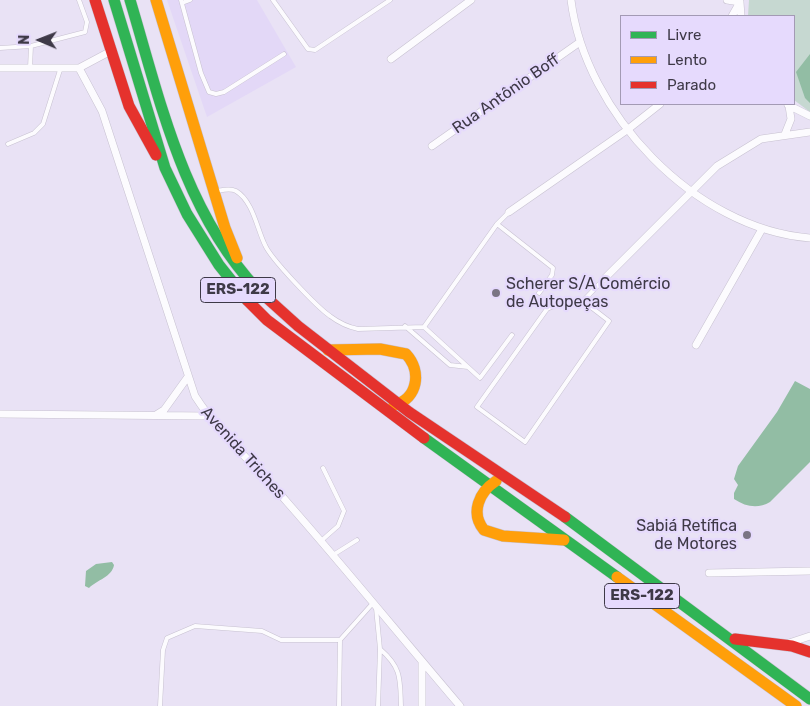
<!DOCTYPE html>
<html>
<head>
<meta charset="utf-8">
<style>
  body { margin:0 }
  #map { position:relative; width:810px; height:706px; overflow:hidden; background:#e9e2f5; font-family:Rubik,sans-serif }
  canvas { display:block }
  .legend { position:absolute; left:620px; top:15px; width:175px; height:90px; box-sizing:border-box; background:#e6dafd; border:1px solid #a39ab4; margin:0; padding:6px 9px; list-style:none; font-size:15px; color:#3e3947 }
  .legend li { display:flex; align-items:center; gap:10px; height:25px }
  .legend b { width:25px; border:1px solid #a39ab4 }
  .north { position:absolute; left:15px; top:15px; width:50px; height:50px; -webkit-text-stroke:4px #e6dafd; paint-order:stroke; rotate:271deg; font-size:14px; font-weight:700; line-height:20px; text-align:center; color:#3e3947 }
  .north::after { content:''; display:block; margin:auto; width:18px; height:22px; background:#3e3947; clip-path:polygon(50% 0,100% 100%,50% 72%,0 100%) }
</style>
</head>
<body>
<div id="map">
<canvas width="810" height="706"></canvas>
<ul class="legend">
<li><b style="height:6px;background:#30b455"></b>Livre</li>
<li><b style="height:6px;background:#ff9f0a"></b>Lento</li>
<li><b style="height:6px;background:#e5322d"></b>Parado</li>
</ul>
<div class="north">N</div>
</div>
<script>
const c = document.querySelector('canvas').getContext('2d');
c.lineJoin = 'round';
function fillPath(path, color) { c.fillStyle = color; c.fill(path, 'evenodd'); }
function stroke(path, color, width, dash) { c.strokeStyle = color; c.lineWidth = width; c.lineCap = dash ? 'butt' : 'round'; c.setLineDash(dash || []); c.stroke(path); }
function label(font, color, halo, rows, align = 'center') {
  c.font = font + ' Rubik,sans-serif'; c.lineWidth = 4.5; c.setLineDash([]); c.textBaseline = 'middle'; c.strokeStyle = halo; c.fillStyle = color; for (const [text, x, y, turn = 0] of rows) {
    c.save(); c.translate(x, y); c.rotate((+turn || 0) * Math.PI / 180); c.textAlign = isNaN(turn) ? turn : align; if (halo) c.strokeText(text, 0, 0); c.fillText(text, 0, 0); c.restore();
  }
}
fillPath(new Path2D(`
  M167 0H257L296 67 207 117Z`), '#e3d8f7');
fillPath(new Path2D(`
  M749 0H810V112L794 100V16H748Z`), '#c6d8d1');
fillPath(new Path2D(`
  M810 54V103L805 98 796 72Z
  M795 381 810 389V462L770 502C758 509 746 507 734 499V493L738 485 734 479 738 466 777 412Z
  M112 562 114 565C112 577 97 580 89 588L85 586 86 571 96 564Z`), '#92bda4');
const lane = new Path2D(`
  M181 0 201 73 209 92 216 94 224 92 284 54
  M273 0 308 49 315 50 390 0
  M182 3 190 0
  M31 46 85 32 87 22 79 0
  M0 48 31 46 30 68
  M8 144 34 133 43 124 60 70
  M217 191C223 190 230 188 236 191 253 201 257 229 265 245 271 259 317 307 330 316 338 322 348 327 358 329L424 327 480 378 512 335
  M497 224 553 268 552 275 539 293
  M583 301 609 321 525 442 477 407 547 309 559 304 583 301 605 278
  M405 326 450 365 468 367
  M424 327 497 224 509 212
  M321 541 338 526 344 511 323 468
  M333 555 357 540
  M376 608 380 649 378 706
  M380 649C402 668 400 679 401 706
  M160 706 163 650 167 638 195 626 262 631 281 640H340
  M339 706 340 640 373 603`);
const street = new Path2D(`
  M571 0C585 113 695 229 810 238
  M727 0 740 2 732 16
  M740 2 741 16
  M391 59 471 0
  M0 68H79L111 51
  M79 68 102 111 195 396C220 435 257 467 287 502 346 569 402 638 460 706
  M788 105 810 116
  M785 134 791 119 789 106
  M432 146 580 42
  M509 212 627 130 660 104
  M605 278 717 166 761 139 810 132
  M696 345 762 229
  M0 414 207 416
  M156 415 164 410 187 378
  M709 573 810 571
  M789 643 810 636
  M422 706V662`);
const fast = new Path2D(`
  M114 0 165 168 187 214 219 265 247 300
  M130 0C160 100 183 210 257 289
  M424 438 617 577
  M565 517 810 699`);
const slow = new Path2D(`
  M156 0 225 228 237 258
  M328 350 380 349 406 354C422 371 418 399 394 405
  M496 481C479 492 470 513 484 530L503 536 564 540
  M617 577 796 706`);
const jam = new Path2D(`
  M95 0 129 106 156 155
  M257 289 298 326 409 412 565 517
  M247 300 267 320 424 438
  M735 639 792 646 810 652`);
stroke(lane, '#c7c1d0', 5);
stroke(street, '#c7c1d0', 8);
stroke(fast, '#c7c1d0', 12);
stroke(slow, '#c7c1d0', 12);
stroke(jam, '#c7c1d0', 12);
stroke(lane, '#fcfbfe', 4);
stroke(street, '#fcfbfe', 7);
stroke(fast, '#30b455', 11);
stroke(slow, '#ff9f0a', 11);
stroke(jam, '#e5322d', 11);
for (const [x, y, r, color] of [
  [496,293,5,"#7a7484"],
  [747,535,5,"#7a7484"]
]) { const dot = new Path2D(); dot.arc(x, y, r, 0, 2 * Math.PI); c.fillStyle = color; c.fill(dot); stroke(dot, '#e6dafd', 2); }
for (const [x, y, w] of [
  [238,290,75],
  [642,596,75]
]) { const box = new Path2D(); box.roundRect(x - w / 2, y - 12.5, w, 25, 4); c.fillStyle = '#e6dafd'; c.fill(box); stroke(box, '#3e3947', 1); }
label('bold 15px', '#3e3947', null, [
  ["ERS-122",238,290],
  ["ERS-122",642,596]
]);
label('16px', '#3e3947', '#e6dafd', [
  ["Rua Antônio Boff",506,94,-35],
  ["Avenida Triches",243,453,48]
]);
label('16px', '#3e3947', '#e6dafd', [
  ["Scherer S/A Comércio",506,284],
  ["de Autopeças",506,302],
  ["Sabiá Retífica",737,526,"right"],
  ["de Motores",737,544,"right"]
], 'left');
</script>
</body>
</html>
